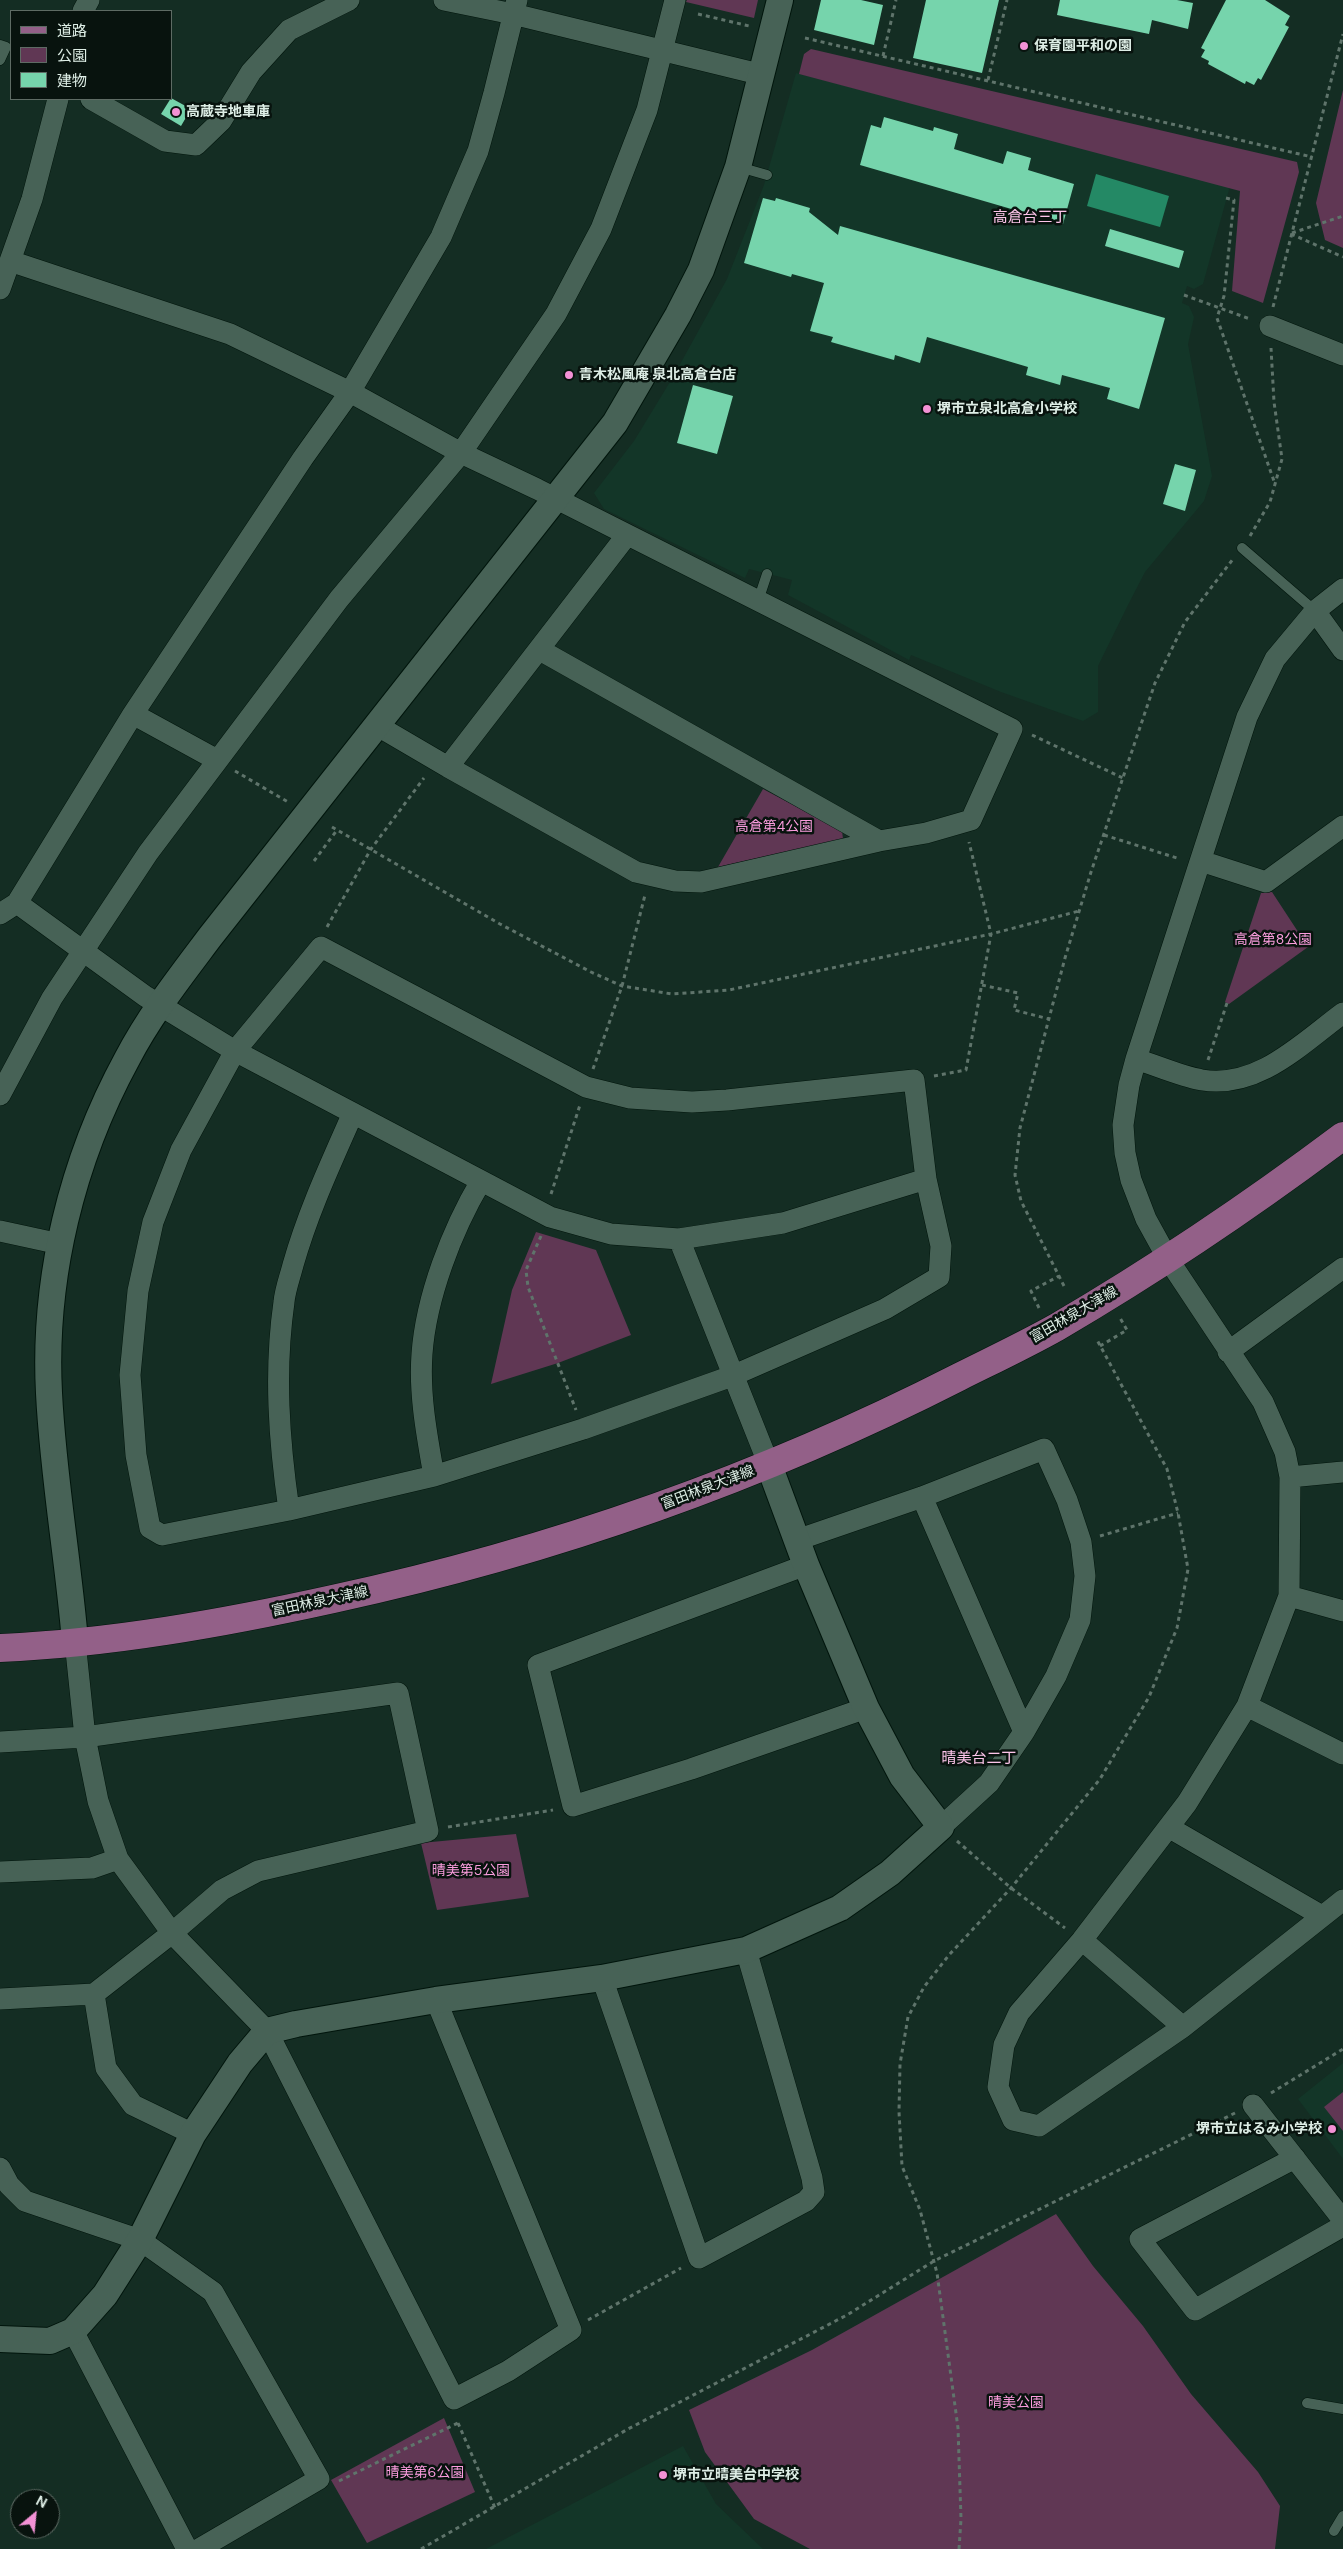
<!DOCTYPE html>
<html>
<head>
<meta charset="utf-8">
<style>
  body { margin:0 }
  #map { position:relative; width:1343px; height:2549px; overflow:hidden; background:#142d23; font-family:"DM Sans","Noto Sans JP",sans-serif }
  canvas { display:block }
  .legend { position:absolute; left:10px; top:10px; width:162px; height:90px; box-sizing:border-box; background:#08130e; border:1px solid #5e6b64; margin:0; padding:6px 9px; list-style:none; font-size:15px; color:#deeee6 }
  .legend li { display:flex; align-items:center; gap:10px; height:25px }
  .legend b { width:25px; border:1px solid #5e6b64 }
  .north { position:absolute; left:10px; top:2489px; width:50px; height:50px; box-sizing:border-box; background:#08130e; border:1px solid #5e6b64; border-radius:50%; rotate:28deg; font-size:14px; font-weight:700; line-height:20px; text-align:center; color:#deeee6 }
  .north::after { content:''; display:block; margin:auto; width:18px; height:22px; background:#f391d5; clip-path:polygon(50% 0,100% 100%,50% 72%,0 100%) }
</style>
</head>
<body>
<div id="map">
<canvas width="1343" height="2549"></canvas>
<ul class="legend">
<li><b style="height:6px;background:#936088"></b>道路</li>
<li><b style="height:14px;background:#603754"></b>公園</li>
<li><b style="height:14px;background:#76d4ac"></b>建物</li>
</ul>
<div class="north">N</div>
</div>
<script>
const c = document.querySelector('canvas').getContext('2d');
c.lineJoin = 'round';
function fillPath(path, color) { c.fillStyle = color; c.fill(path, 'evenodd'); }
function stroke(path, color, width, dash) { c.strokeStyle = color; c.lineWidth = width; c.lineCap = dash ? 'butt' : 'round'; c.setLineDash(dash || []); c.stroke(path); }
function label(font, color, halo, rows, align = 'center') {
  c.font = font + ' "DM Sans","Noto Sans JP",sans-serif'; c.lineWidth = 5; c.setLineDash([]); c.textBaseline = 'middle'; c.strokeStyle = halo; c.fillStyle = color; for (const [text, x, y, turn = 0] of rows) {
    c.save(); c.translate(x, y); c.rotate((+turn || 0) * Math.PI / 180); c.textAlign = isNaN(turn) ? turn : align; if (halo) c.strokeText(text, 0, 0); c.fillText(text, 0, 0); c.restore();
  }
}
fillPath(new Path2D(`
  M796 73 1230 186 1203 284 1194 289 1187 286 1182 303 1189 306 1194 317 1188 344 1212 476 1204 501 1145 572 1128 605 1098 666V712L1083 721 1001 692 911 655 909 660 788 595 792 580 749 569 745 578 604 509 594 493 634 441 673 377 727 279 764 185Z
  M1343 2063V2159L1298 2099Z
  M683 2446 716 2504 763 2549H486Z`), '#133628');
fillPath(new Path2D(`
  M687 0H758L754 18 686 2Z
  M811 49 1297 162 1299 172 1263 303 1232 291 1240 191 799 74 804 54Z
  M1343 90V248L1325 240 1316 203Z
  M763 789 842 831 843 839 718 867Z
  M1272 892 1308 947 1229 1004 1225 1002 1261 893Z
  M536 1232 596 1250 631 1335 558 1363 491 1384 512 1290Z
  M516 1834 529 1897 437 1910 421 1843Z
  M1343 2092V2131L1324 2107Z
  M1056 2214 1093 2266 1143 2326 1191 2394 1258 2472 1280 2506 1275 2549H810L754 2519 705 2452 689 2410 812 2350Z
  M444 2418 475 2492 367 2543 331 2480Z`), '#603754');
fillPath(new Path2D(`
  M1096 174 1169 196 1160 227 1087 206Z`), '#248965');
fillPath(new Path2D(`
  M821 0H861L883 5 874 45 814 30Z
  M926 0H999L982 73 913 58Z
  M1060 0H1177L1193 3 1188 29 1152 20 1149 34 1057 15Z
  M1226 0H1265L1290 16 1285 25 1289 27 1269 65 1261 80 1258 78 1254 85 1246 81 1245 84 1208 64 1209 61 1201 57 1205 50 1201 48Z
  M171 98 191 109 181 126 161 114Z
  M884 117 933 131 934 127 958 134 954 149 1003 164 1007 151 1031 158 1028 170 1074 184 1063 224 860 165 871 125 881 128Z
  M763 198 775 201 776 198 810 208 809 212 838 235 840 226 1165 318 1139 409 1107 399 1110 388 1062 375 1060 385 1026 375 1028 367 927 337 920 363 895 355 894 360 831 342 833 337 810 331 824 283 792 274 791 277 744 263Z
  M1110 229 1184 251 1179 268 1105 246Z
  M693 385 733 396 717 454 677 443Z
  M1175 464 1196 470 1185 511 1163 504Z`), '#76d4ac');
const service = new Path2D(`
  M0 45 6 47 0 60
  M739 167 767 175
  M1242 548 1315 611
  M758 601 767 574
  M1307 2403 1343 2409
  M1334 2531 1343 2516`);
const minor = new Path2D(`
  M444 0 513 14 763 75
  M83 11 89 0
  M91 99 165 141 196 145 221 121 251 72 289 30 349 0
  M10 261 230 334 350 392 461 453 537 489 1012 729 971 820 926 833 879 841 701 882 675 881 636 872 448 767 627 535
  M0 289 32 199 58 99
  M1270 326 1343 355
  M1343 589 1315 611 1275 659 1247 717 1136 1059 1129 1085 1123 1125 1125 1153 1131 1180 1146 1219 1168 1259 1263 1402 1285 1452 1290 1477 1289 1596 1247 1706 1187 1803 1082 1940 1019 2013 1004 2045 998 2087 1013 2120 1039 2126 1183 2027 1343 1900
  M1315 611 1343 650
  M540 650 879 841
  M133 714 217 760
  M378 726 448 767
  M1201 861 1266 882 1343 826
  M17 903 145 996 235 1051 550 1217 611 1234 679 1239 783 1223 926 1179
  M0 914 17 903 133 714 303 458 350 392 441 237 478 151 494 93 517 0
  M321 947 586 1087 630 1098 692 1102 727 1100 914 1080 926 1179 941 1246 939 1277 885 1309 732 1376 583 1429 434 1476 289 1510 162 1535 150 1528 136 1455 130 1375 138 1291 153 1222 181 1150 235 1051Z
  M1136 1059C1158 1066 1180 1076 1202 1080 1258 1089 1301 1044 1343 1013
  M0 1095 52 998 148 853 339 599 461 453 556 314 601 229 647 110 675 0
  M0 1231 60 1244
  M679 1239 769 1465
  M1228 1352 1343 1268
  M434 1476C427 1436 419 1395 422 1354 426 1297 452 1230 481 1181
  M1290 1477 1343 1472
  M922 1497 1024 1732
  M289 1510C279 1441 274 1372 284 1302 285 1290 290 1277 293 1265 308 1212 331 1163 353 1113
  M797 1540 922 1497 1044 1449 1067 1500 1081 1542 1085 1576 1080 1620 1056 1676 1024 1732 989 1783 941 1827
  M806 1565 538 1665 573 1806 691 1769 866 1708
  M1289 1596 1343 1611
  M75 1641 85 1737 98 1801 118 1859 172 1933 267 2031 454 2399 508 2371 571 2330 436 2000
  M1247 1706 1343 1754
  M0 1742 85 1737 398 1693 428 1831 258 1871 222 1890 172 1933 94 1994 0 1999
  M1170 1828 1322 1916
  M0 1872 92 1868 118 1859
  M1082 1940 1183 2027
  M602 1978 699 2258 806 2201 814 2192 812 2178 746 1950
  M94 1994 106 2068 133 2105 193 2134
  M1253 2105 1343 2220
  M1295 2158 1140 2239 1195 2310 1343 2226
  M0 2168 9 2185 25 2201 140 2240 213 2292 319 2479 199 2549
  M73 2331 187 2549`);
const tertiary = new Path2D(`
  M75 1641C68 1558 53 1476 49 1393 43 1278 72 1160 127 1059 150 1015 180 977 210 937L615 423 678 315 701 270 738 167 780 0
  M0 2339 50 2341 73 2331 105 2295 140 2240 193 2134 240 2063 267 2031 296 2024 436 2000 602 1978 746 1950 840 1908 890 1873 941 1827 902 1776 866 1708 806 1565 769 1465`);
const primary = new Path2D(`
  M0 1648C112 1643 224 1623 333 1599 550 1552 761 1478 959 1377 991 1361 1025 1345 1057 1327 1156 1269 1251 1205 1343 1136`);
stroke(service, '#00150c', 11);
stroke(minor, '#00150c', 22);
stroke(tertiary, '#00150c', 28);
stroke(primary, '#00150c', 29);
stroke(new Path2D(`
  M698 14 749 26
  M805 38 1312 157
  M883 56 896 0
  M988 80 1007 0
  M1226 198 1234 200 1224 296 1217 318 1275 484
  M1292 233 1343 216
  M1291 234 1343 257
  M1184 295 1250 319
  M1273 307 1343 34
  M1250 536 1270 502 1282 459 1274 402 1271 348
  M1032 735 1125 779
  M235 771 288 802
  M332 827 500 924 591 972 622 986 672 994 729 990 991 934 1079 911
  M1104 835 1180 859
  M314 861 337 830
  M327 927 371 849 424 778
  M982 985 1018 993 1014 1010 1049 1019
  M1208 1060 1227 1003
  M593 1069 622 986 645 895
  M934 1076 966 1070 991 934 969 842
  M551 1194 580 1105
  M541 1236 526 1270 528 1287 576 1410
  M1064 1286 1021 1201 1015 1175 1020 1128 1065 958 1091 872 1155 683 1185 622 1233 559
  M1039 1308 1031 1291 1059 1276
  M1100 1346 1127 1330 1120 1318
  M1100 1536 1178 1513
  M448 1827 553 1810
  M957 1841 1011 1888 1065 1928
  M1271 2093 1343 2049
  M588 2320 681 2268
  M458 2423 495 2508
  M339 2481 458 2423
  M421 2549 628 2429 847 2315 934 2261 1235 2113
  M959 2549 961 2519 958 2428 937 2273 920 2210 902 2166 899 2112 900 2064 908 2017 924 1987 949 1955 1011 1888 1100 1779 1149 1697 1177 1628 1188 1569 1178 1513 1167 1469 1096 1338`), '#5f746b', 3, [4, 4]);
stroke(service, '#476256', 10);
stroke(minor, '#476256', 21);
stroke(tertiary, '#476256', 26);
stroke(primary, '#936088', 28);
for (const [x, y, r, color] of [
  [1024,46,5,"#f391d5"],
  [176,112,5,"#f391d5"],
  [569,375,5,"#f391d5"],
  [927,409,5,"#f391d5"],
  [1332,2129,5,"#f391d5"],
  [663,2475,5,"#f391d5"]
]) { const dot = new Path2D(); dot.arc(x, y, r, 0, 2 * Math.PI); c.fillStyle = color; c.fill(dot); stroke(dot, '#08130e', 2); }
label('bold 14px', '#deeee6', '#08130e', [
  ["保育園平和の園",1034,46],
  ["高蔵寺地車庫",186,112],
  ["青木松風庵 泉北高倉台店",579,375],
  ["堺市立泉北高倉小学校",937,409],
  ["堺市立はるみ小学校",1322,2129,"right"],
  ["堺市立晴美台中学校",673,2475]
], 'left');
label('14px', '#fa9cdd', '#08130e', [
  ["高倉第4公園",774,827],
  ["高倉第8公園",1273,940],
  ["晴美第5公園",471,1871],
  ["晴美公園",1016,2403],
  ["晴美第6公園",425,2473]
]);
label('14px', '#deeee6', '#08130e', [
  ["富田林泉大津線",1074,1315,-30],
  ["富田林泉大津線",708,1488,-21],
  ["富田林泉大津線",320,1602,-12]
]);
label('15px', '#fcc4e9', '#08130e', [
  ["高倉台三丁",1030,218],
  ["晴美台二丁",979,1759]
]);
</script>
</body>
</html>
